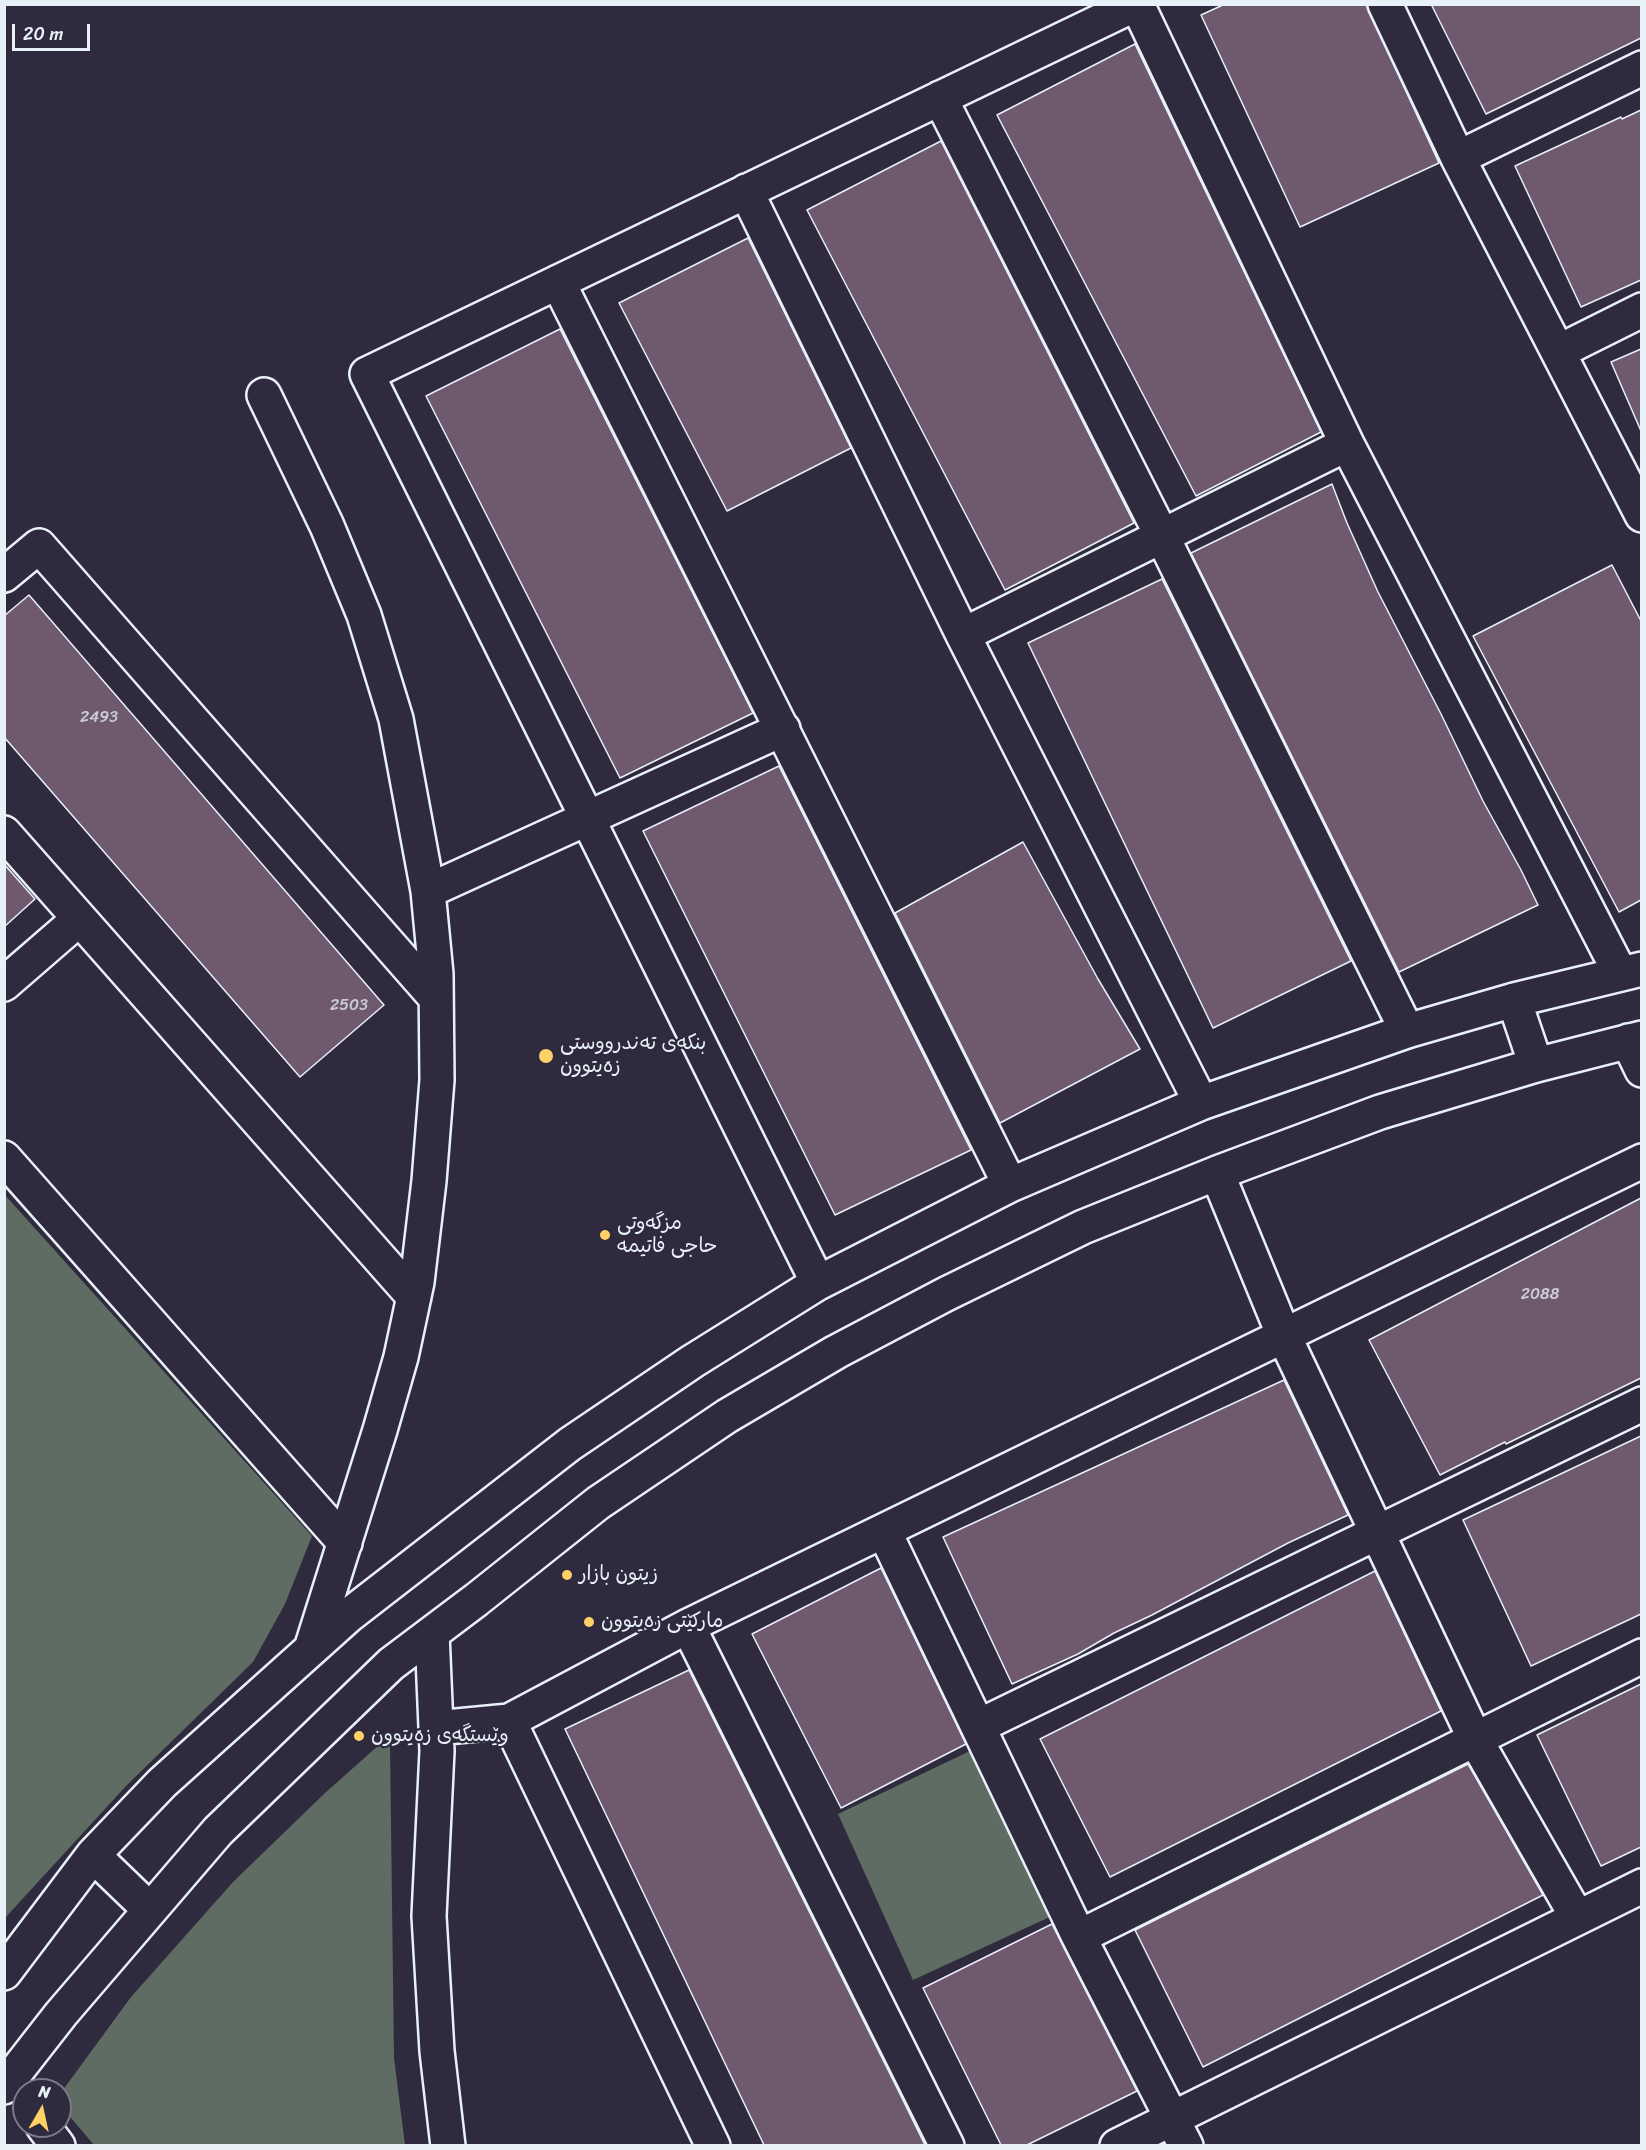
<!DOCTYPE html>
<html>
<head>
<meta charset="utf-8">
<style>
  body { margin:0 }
  #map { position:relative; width:1646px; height:2150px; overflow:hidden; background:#2f2a3d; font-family:Sriracha,sans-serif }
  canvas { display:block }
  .frame { position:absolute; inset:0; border:6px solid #e8f1f8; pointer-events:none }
  .north { position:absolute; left:12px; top:2078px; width:60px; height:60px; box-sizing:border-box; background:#2f2a3d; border:2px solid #797a88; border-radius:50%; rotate:9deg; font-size:16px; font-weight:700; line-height:24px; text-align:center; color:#e8f1f8 }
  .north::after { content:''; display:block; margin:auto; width:21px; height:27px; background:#ffd166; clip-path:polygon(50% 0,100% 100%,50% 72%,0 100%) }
  .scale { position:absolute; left:12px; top:24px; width:78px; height:27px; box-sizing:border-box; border:3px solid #e8f1f8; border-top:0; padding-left:8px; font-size:18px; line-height:21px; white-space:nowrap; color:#e8f1f8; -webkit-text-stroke:4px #2f2a3d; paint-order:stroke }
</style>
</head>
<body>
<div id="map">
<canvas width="1646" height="2150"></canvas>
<div class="frame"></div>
<div class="north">N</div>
<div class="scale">20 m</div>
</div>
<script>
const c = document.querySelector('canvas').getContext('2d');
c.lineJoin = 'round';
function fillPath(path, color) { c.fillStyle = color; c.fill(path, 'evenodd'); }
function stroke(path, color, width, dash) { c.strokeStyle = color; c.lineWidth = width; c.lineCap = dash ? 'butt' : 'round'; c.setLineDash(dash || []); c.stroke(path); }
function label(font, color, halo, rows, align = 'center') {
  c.font = font + ' Sriracha,"Playpen Sans Arabic",sans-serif'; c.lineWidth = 4.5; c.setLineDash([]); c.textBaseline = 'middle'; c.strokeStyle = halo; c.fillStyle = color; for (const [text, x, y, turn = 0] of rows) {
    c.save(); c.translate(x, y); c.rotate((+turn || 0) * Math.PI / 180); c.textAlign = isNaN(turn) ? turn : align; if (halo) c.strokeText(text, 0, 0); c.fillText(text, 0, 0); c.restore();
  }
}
fillPath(new Path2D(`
  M4 1194 312 1536 285 1604 253 1662 126 1786 5 1918Z
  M380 1744H390L394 2058 405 2145H94L60 2105V2094L131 1997 233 1882 325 1793Z
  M972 1750 1054 1915 913 1980 838 1814Z`), '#5e6c63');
const building = new Path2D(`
  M1225 4H1366L1439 163 1300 227 1201 15Z
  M1431 4H1641V38L1486 114Z
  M1135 44 1321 432 1196 496 997 115Z
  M1641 110V280L1581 307 1515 166 1621 117 1622 119Z
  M941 141 1134 523 1005 590 807 210Z
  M748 238 851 448 727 511 619 303Z
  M560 329 753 713 620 778 426 396Z
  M1641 349V431L1611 362Z
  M1332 484 1347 523 1378 592 1441 714 1483 801 1521 870 1538 905 1399 972 1191 553Z
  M1612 565 1641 621V900L1619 912 1473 636Z
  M1162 579 1351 961 1213 1028 1028 643Z
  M29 595 384 1005 300 1077 4 737V616Z
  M779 766 971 1150 835 1215 643 831Z
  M1023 842 1098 979 1140 1049 1000 1123 895 913Z
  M4 864 35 899 4 927Z
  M1641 1198V1378L1506 1444 1505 1442 1440 1475 1369 1340Z
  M1284 1380 1348 1515 1288 1543 1152 1615 1114 1633 1078 1654 1012 1684 943 1537Z
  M1641 1436V1614L1531 1666 1463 1520Z
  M881 1568 966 1744 841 1808 752 1634Z
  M1375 1571 1441 1711 1110 1877 1040 1739Z
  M689 1670 897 2088 925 2145H764L565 1729Z
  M1641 1684V1847L1601 1866 1537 1735Z
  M1468 1764 1543 1895 1203 2067 1135 1930Z
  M1052 1924 1137 2091 1027 2145H1001L923 1988Z`);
fillPath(building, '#6f596f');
stroke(building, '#e8f1f8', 1.5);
const minor = new Path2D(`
  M1137 4 1347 444 1620 973
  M1385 4 1458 158 1642 515
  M940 98 1162 536 1407 1031
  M1458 158 1642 68
  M746 191 963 635 1201 1103
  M558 282 1010 1185
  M1558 352 1642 310
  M264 395 327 526 364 615 396 719 428 891 436 974 437 1080 429 1181 417 1282 401 1357 380 1430 311 1649
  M4 575 39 546 436 998
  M963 635 1347 444
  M4 833 414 1297
  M428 891 783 729
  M4 984 79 919
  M1514 1000 1536 1065
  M1628 1041 1642 1070
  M4 1158 345 1543
  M1217 1173 1284 1336 1475 1739 1577 1917
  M818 1283 367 374 1136 4
  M884 1531 1079 1937 1186 2146
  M688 1626 947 2146
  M432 1633 437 1751 429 1916 437 2051 448 2146
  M509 1721 713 2146
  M979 1726 1642 1404
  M436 1728 509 1721 688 1626 1642 1161
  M93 1855 150 1910
  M1079 1937 1642 1656
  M4 1973 93 1855 162 1783 348 1616 570 1444 693 1361 818 1283 1010 1185 1201 1103 1407 1031 1514 1000 1642 969
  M4 2087 61 2014 218 1831 391 1664 476 1600 598 1503 727 1416 836 1352 946 1294 1083 1227 1217 1173 1380 1112 1536 1065 1642 1038
  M43 2126 58 2146
  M1117 2146 1642 1886`);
stroke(minor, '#e8f1f8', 38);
stroke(minor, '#2f2a3d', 33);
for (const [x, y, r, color] of [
  [546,1056,8,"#ffd166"],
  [605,1235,6,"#ffd166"],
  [567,1575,6,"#ffd166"],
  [589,1622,6,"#ffd166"],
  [359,1736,6,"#ffd166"]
]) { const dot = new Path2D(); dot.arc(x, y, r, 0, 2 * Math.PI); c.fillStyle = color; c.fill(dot); stroke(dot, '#2f2a3d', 2); }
label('16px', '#cacbd6', null, [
  ["2493",99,718],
  ["2503",349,1006],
  ["2088",1540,1295]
]);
label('20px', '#e8f1f8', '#2f2a3d', [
  ["بنکەی تەندرووستی",560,1044],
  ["زەیتوون",560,1067],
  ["مزگەوتی",617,1224],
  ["حاجی فاتیمە",617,1247],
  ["زيتون بازار",579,1575],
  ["مارکێتی زەیتوون",601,1622],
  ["وێستگەی زەیتوون",371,1736]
], 'left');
</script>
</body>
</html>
